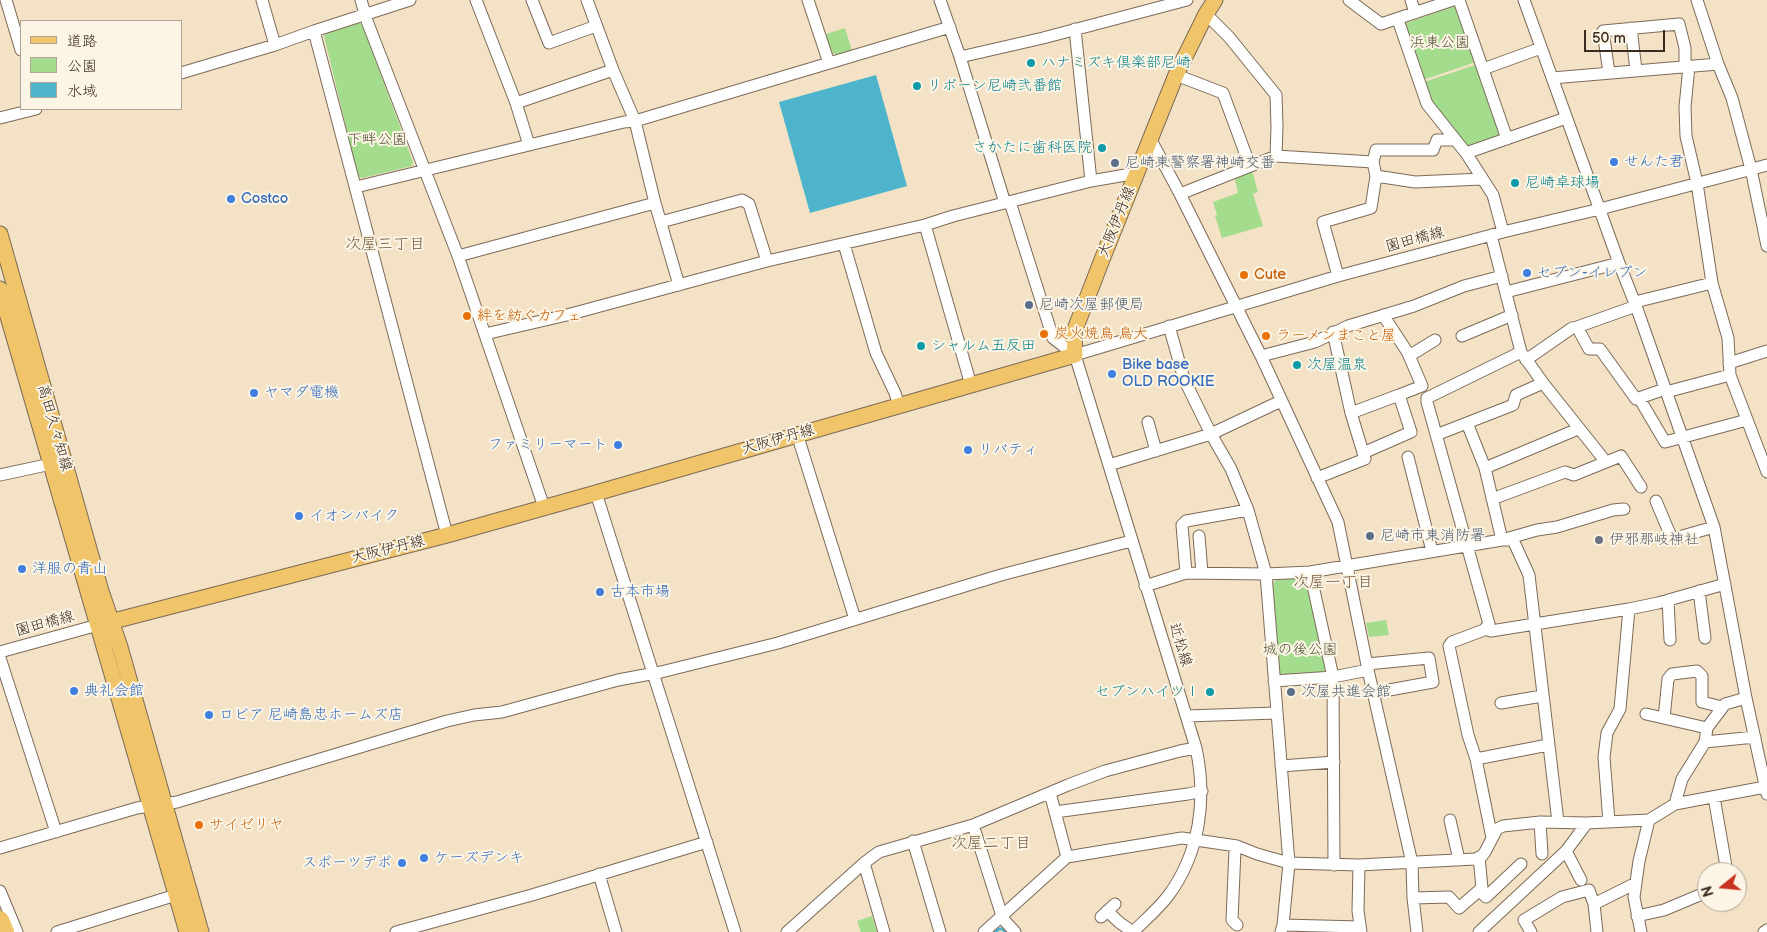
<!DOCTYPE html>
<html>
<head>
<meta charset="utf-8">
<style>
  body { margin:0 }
  #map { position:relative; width:1767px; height:932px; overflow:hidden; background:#f4e2c6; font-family:"Balsamiq Sans","Klee One",sans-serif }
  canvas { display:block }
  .legend { position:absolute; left:20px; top:20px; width:162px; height:90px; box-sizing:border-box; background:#fcf5e5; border:1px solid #afa495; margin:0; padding:6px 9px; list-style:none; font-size:15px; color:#3b2a1e }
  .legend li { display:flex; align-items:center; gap:10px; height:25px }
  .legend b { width:25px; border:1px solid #afa495 }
  .north { position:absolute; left:1697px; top:862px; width:50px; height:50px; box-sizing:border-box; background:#fcf5e5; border:1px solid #afa495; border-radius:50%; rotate:253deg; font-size:14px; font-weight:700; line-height:20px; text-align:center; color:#3b2a1e }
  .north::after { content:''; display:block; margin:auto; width:18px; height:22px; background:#c8321e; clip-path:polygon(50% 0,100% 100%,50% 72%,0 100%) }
  .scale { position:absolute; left:1584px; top:30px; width:81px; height:22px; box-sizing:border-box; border:2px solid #3b2a1e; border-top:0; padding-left:6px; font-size:15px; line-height:18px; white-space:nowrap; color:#3b2a1e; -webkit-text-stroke:4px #fcf5e5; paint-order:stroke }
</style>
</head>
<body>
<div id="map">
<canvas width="1767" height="932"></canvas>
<ul class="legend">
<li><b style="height:6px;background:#f0c469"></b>道路</li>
<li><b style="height:14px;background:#a4dc8e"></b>公園</li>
<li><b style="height:14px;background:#4db4cc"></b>水域</li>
</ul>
<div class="north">N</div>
<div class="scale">50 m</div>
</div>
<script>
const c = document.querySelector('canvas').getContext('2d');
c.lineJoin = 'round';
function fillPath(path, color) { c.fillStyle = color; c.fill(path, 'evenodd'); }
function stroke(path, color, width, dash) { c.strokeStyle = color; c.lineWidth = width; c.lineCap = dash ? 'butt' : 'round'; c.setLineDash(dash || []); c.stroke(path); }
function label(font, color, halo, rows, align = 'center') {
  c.font = font + ' "Balsamiq Sans","Klee One",sans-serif'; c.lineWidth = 4; c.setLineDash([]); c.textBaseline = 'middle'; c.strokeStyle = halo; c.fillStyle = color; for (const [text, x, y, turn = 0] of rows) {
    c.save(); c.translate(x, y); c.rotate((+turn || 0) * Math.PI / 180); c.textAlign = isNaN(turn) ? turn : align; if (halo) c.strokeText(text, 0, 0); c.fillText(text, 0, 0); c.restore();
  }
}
fillPath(new Path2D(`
  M1456 6 1476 62 1423 80 1403 24Z
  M359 23 363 26 413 162 412 166 362 178 358 176 324 36 326 33Z
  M845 28 852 51 837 55 829 51 823 35Z
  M1478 64 1502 135 1469 149 1431 102 1424 82Z
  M1252 170 1258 192 1253 194 1263 226 1222 238 1215 216 1217 215 1213 202 1238 193 1234 176Z
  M1305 577 1309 581 1328 669 1324 674 1283 676 1278 671 1271 586 1277 579Z
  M1386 620 1389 635 1369 637 1366 623Z
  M872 916 877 932H861L857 921Z`), '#a4dc8e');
fillPath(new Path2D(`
  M876 75 907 186 810 213 779 102Z`), '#4db4cc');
stroke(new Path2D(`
  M995 932 999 929H1003L1005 932`), '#4db4cc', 3);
const minor = new Path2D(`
  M6 0 21 50
  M262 0 275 45
  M361 0 367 21 458 256 544 507
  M476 0 516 103 613 70
  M532 0 549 43 596 26
  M587 0 613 70 635 121 655 203 679 285
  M808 0 829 63
  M940 0 960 57 1005 203
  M1349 0 1381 24 1453 0
  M1411 0 1415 13
  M1459 0 1507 139
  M1524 0 1619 263 1636 306 1714 527 1746 698 1767 794
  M1697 0 1718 64 1732 98 1751 169 1767 246
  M1206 14 1229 37 1276 95 1277 127 1276 156
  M1398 20 1427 104 1466 153 1493 195 1503 232
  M1631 28 1636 70
  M1075 29 1091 181
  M314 31 447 535
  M960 57 1043 38 1187 0
  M1689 66 1685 107 1686 136 1697 183 1712 283 1728 338 1730 375 1767 472
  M1483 69 1541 48
  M181 73 275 45 314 31 410 0
  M1609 73 1603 31 1679 24 1685 48V66
  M1176 75 1223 93 1250 166
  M1552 78 1718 64
  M516 103 529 145
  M0 118 36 109
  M1151 140 1180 194 1261 356 1338 522 1368 670 1412 863 1413 898 1417 932
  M1466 153 1566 118
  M1376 176 1415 182 1482 179
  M356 187 624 122 635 121 950 27
  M1180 194 1276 156 1373 162
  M1010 202 1053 338 1075 355
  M661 222 742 200 749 204 767 261
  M925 225 971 385
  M1491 235 1521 352 1543 383 1606 462
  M844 244 876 353 895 393 899 406
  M458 256 655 203
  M1338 276 1323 222 1371 208 1376 176 1373 162 1376 150H1433L1437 140H1455
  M1506 292 1619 263
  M1635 302 1712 283
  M1169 326 1184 379 1211 434 1231 469 1248 510 1266 574 1289 863 1283 925 1281 932
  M1577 327 1589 349H1600L1636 399 1665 389
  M485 334 567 315 767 261 925 225 953 216 1091 181 1137 173
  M1462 336 1512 315
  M1075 355 1338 276 1503 232 1600 209 1767 165
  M1075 355 1196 748C1207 799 1200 853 1168 896 1158 909 1145 920 1133 932
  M1261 356 1315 342 1348 326 1414 306 1464 286 1502 276
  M1409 356 1435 340
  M1526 360 1572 328 1577 327 1636 306
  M1729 363 1767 351
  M1666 392 1730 375
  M1639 398 1665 442 1747 420
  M1351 413 1399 395
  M1148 422 1156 451
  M1467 423 1485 468 1502 540 1537 530 1557 527 1613 510 1624 509
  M797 434 855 619
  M1436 435 1513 405 1516 395 1543 383
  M1363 453 1411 432 1399 395 1422 386 1408 353 1383 315
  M1408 457 1432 551
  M1109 465 1211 434 1281 401
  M1485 468 1578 429
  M0 475 51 464
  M1317 478 1365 459 1351 413 1333 332
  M596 493 735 932
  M1492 499 1565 472 1574 475 1621 456 1641 487
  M1656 501 1672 539 1714 527
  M1199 536 1202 573
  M1310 572 1333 677 1334 865
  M1186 573 1182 525 1186 521 1248 510
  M1145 586 1186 573 1266 574 1310 572 1502 540H1513L1529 575 1558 822
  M1699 591 1705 638
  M1668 600 1670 640
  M1485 629 1491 631 1629 609 1658 603 1725 584
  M0 652 98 625
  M0 658 56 832
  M1367 664 1429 658 1433 682 1373 693
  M1274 681 1333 677 1368 670
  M1501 703 1542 696
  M1646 714 1707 728
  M1186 716 1277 713
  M1664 718 1668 679 1672 674 1697 671 1702 676V702L1722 707
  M1705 742 1755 737
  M1476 759 1548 745
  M1281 766 1334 762
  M1050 793 1067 857
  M1714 797 1727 872
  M1675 804 1682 779 1705 742 1707 728 1725 704 1746 698
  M1055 812 1188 794 1202 791
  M1450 820 1459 860
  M1540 822 1542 854
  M1609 822 1604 757 1607 733 1620 709 1629 609
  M973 825 1003 919 1015 932
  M1492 838 1476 759 1468 735 1449 646 1452 642 1484 630 1489 624 1427 402V398L1521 352
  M913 841 940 932
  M0 848 137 808 177 802 447 721 474 715 502 712 618 680 661 672 778 643 1001 575 1131 541
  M1566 851 1581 880
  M864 863 884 932
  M1359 865 1358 911 1361 932
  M599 874 616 932
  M1479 890 1486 897 1521 864
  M0 891 17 932
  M1413 898 1449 897 1459 908 1482 888 1479 857
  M1594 904 1636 883
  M1107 911 1120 923 1133 932
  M1637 916 1664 910 1707 892
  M1101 917 1115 904
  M1237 925 1232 920 1235 850 1237 846
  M1283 925 1360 927
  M57 932 176 895
  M396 932 532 895 707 842
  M787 932 864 863 879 852 973 825 1068 785 1105 771 1180 751 1196 748
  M984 932 1067 857 1182 838 1237 846 1257 854 1289 863 1359 865 1475 859 1481 857 1485 852 1497 829 1503 826 1540 822 1587 823 1649 820 1675 804 1765 787
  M1479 932 1566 851 1587 823
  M1531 932 1524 920 1562 897 1589 890 1594 904 1597 932
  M1641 932 1634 897 1639 861 1649 820
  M1764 932 1767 930`);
const major = new Path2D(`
  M0 234 101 591 120 647 201 932
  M0 289 187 932
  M98 625 447 535 596 493 1075 355 1074 332 1103 257 1176 75 1206 14 1215 0`);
const highway = new Path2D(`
  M0 920 5 932`);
stroke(minor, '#7c6a59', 13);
stroke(major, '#7c6a59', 17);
stroke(highway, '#7c6a59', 19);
stroke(minor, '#fff', 11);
stroke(major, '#f0c469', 15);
stroke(highway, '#f0c469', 18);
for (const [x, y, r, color] of [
  [1031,63,5,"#0f9aa8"],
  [917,86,5,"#0f9aa8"],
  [1102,148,5,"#0f9aa8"],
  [1614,162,5,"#3f7fe0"],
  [1115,163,5,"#5c6f8a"],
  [1515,183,5,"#0f9aa8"],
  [231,199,5,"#3f7fe0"],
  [1527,273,5,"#3f7fe0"],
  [1244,275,5,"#e8710a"],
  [1029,305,5,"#5c6f8a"],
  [467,316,5,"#e8710a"],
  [1044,334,5,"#e8710a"],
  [1266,336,5,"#e8710a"],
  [921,346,5,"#0f9aa8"],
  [1297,365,5,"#0f9aa8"],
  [1112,374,5,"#3f7fe0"],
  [254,393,5,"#3f7fe0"],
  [618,445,5,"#3f7fe0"],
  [968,450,5,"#3f7fe0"],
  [299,516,5,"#3f7fe0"],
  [1370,536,5,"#5c6f8a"],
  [1599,540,5,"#6b7280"],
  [22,569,5,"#3f7fe0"],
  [600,592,5,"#3f7fe0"],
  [74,691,5,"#3f7fe0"],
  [1210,692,5,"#0f9aa8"],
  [1291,692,5,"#5c6f8a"],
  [209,715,5,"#3f7fe0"],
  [199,825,5,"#e8710a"],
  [424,858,5,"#3f7fe0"],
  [402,863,5,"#3f7fe0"]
]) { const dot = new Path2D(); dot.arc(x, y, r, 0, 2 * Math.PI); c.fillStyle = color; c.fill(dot); stroke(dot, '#fcf5e5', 2); }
label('15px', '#55563a', '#fcf5e5', [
  ["浜東公園",1440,43],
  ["下畔公園",377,140],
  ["城の後公園",1300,650]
]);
label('15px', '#0d838f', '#fcf5e5', [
  ["ハナミズキ倶楽部尼崎",1041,63],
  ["リボーン尼崎弐番館",927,86],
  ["さかたに歯科医院",1092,148,"right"],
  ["尼崎卓球場",1525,183],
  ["シャルム五反田",931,346],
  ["次屋温泉",1307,365],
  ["セブンハイツⅠ",1200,692,"right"]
], 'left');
label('15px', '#366cbe', '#fcf5e5', [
  ["せんた君",1624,162],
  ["Costco",241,199],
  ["セブン-イレブン",1537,273],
  ["Bike base",1122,365],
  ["OLD ROOKIE",1122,382],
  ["ヤマダ電機",264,393],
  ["ファミリーマート",608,445,"right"],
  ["リバティ",978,450],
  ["イオンバイク",309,516],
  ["洋服の青山",32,569],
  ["古本市場",610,592],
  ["典礼会館",84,691],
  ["ロピア 尼崎島忠ホームズ店",219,715],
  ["ケーズデンキ",434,858],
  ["スポーツデポ",392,863,"right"]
], 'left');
label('15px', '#4e5e75', '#fcf5e5', [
  ["尼崎東警察署神崎交番",1125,163],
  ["尼崎次屋郵便局",1039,305],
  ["尼崎市東消防署",1380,536],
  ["次屋共進会館",1301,692]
], 'left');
label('15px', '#3b2a1e', '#fcf5e5', [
  ["大阪伊丹線",1117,222,-68],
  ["園田橋線",1415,240,-15],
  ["高田久々知線",54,428,74],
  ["大阪伊丹線",778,440,-16],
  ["大阪伊丹線",388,550,-14],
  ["園田橋線",45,624,-15],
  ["近松線",1180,645,73]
]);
label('15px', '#c56008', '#fcf5e5', [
  ["Cute",1254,275],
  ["絆を紡ぐカフェ",477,316],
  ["炭火焼鳥 鳥大",1054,334],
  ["ラーメンまこと屋",1276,336],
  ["サイゼリヤ",209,825]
], 'left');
label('15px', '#5b616d', '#fcf5e5', [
  ["伊邪那岐神社",1609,540]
], 'left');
label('16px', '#765c43', '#fcf5e5', [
  ["次屋三丁目",385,245],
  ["次屋一丁目",1333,583],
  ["次屋二丁目",991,844]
]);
</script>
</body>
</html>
